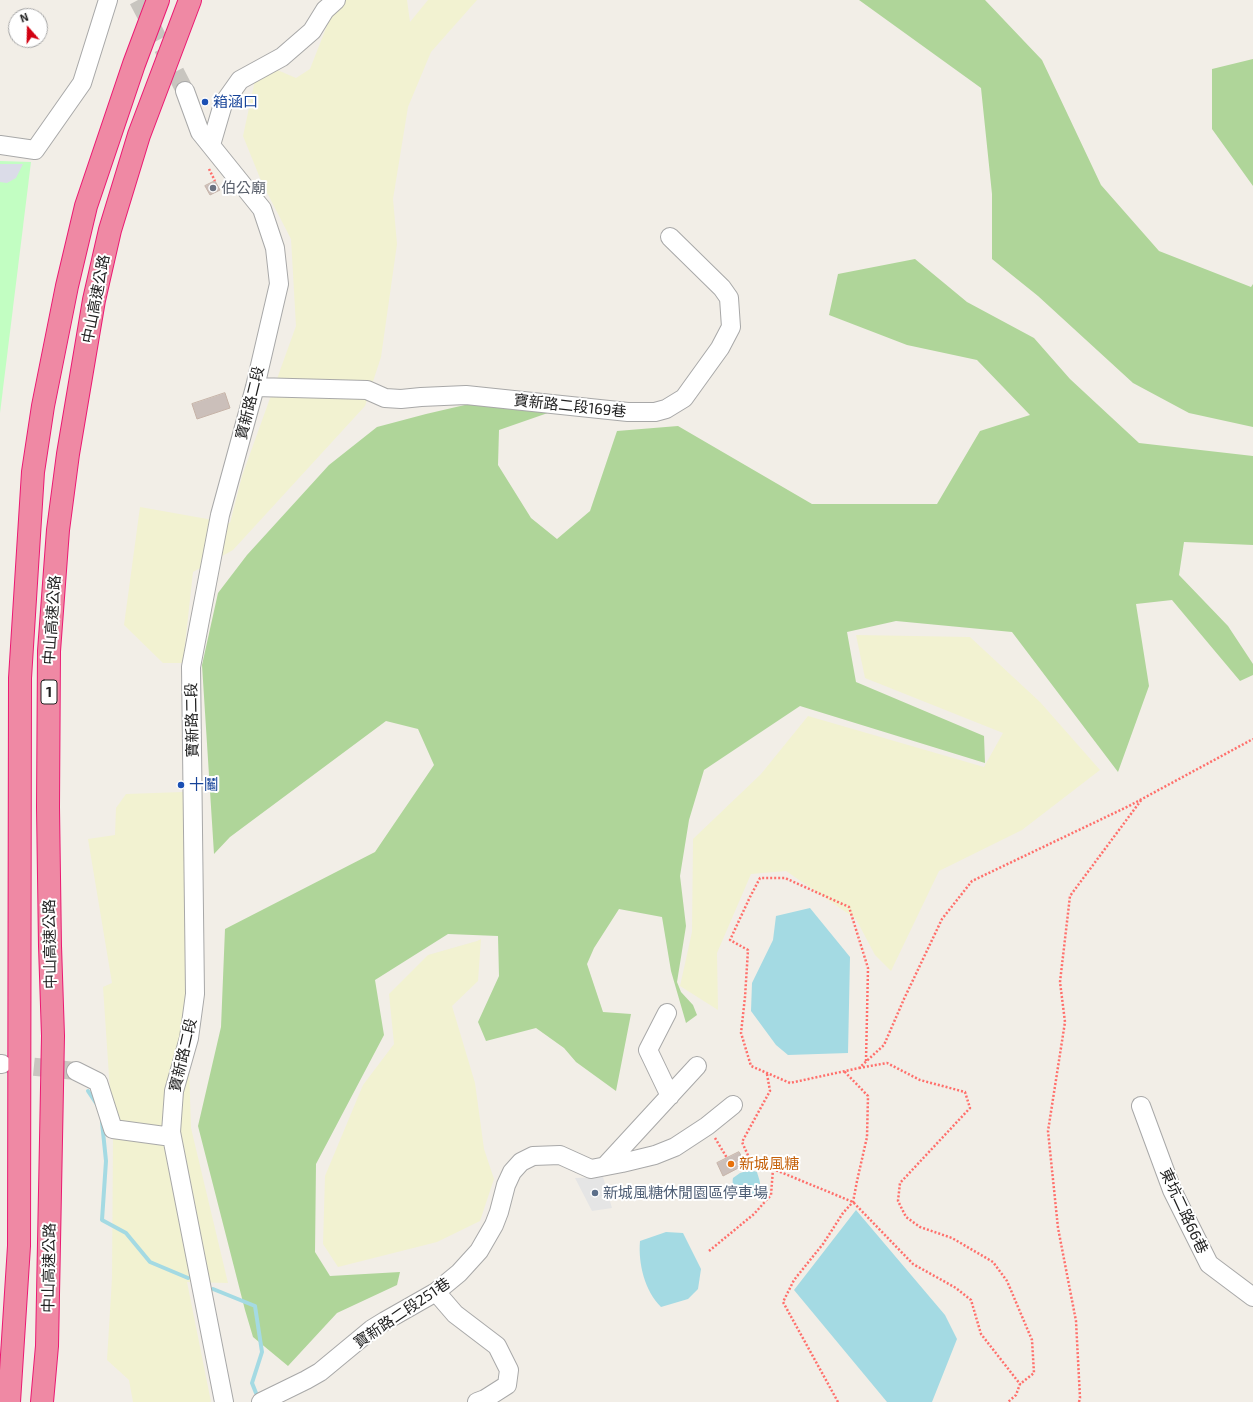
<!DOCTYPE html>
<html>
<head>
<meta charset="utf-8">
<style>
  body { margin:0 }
  #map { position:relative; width:1253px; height:1402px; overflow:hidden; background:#f2eee7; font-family:"Exo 2",sans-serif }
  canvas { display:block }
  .north { position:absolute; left:8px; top:8px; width:40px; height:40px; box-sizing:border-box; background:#fff; border:1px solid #a6a6a6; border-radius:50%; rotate:340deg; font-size:11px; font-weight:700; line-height:16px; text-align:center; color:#212121 }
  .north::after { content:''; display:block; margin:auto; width:14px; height:18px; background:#d20011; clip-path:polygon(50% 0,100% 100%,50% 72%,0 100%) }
</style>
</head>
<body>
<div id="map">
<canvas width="1253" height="1402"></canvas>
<div class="north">N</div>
</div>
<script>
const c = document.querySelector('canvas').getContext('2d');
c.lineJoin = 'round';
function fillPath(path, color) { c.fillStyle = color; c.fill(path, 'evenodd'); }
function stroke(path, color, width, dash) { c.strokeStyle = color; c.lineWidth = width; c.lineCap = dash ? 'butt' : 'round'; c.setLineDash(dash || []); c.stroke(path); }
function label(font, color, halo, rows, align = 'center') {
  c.font = font + ' "Exo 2","Noto Sans TC",sans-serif'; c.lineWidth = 4; c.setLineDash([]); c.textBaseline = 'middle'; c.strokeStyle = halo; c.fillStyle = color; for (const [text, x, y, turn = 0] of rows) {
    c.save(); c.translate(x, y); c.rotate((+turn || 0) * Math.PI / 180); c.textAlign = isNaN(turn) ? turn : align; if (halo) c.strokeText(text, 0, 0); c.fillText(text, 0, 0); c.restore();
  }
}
fillPath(new Path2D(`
  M337 0H407L410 22 428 0H477L431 52 408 107 393 199 397 244 381 357 365 406 233 550 193 572 183 663H163L124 625 140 507 230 523 242 476 296 326 291 239 262 183 243 136 255 80 275 69 296 78 310 69Z
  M856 635 970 637 1040 702 1100 770 1022 830 939 871 891 971 875 955 856 919 786 871 751 874 717 953 718 1010 680 986 692 932 693 839 761 774 808 716 984 767 1003 733 865 678Z
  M183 792 187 1007 191 1128 228 1283 187 1282 211 1402H133L129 1380 107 1360 112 1278 113 1136 103 987 112 983 88 839 115 835 116 808 126 794Z
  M481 939 478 981 452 1006 475 1083 484 1149 494 1179 480 1221 437 1242 338 1267 323 1244 325 1176 363 1085 394 1044 389 994 428 955 477 941Z`), '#f2f2d1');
fillPath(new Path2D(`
  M859 0H985L1042 60 1101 185 1159 251 1251 287 1253 284V427L1189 413 1133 383 1038 296 992 259V194L981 88Z
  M1253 59V186L1212 129V69Z
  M915 259 967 302 1034 338 1070 379 1139 443 1253 456V545L1184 542 1179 575 1228 626 1253 664V675L1240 681 1172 600 1136 604 1149 686 1118 772 1012 632 896 621 847 632 856 682 984 736 985 763 800 706 704 770 689 820 680 876 686 926 677 982 681 992 693 1005 697 1015 686 1023 671 971 662 917 619 909 594 948 587 964 603 1012 631 1014 616 1091 576 1062 564 1048 536 1028 486 1041 478 1022 499 976 498 936 448 934 375 980 384 1035 316 1164 315 1252 330 1276 400 1272 397 1285 337 1313 288 1366 253 1337 245 1310 198 1126 221 1027 225 929 375 852 434 765 418 729 386 721 230 837 214 854 202 665 218 593 247 555 329 465 377 427 426 414 482 401 565 407 499 430 498 465 531 518 557 539 590 511 617 431 678 426 812 504H937L980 431 1030 415 977 360 907 345 829 315 838 274Z`), '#afd599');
fillPath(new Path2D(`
  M0 161 31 162 0 413Z`), '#c2fec2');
fillPath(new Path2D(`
  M603 1177 612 1208 592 1211 575 1178Z`), '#e5e5e5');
fillPath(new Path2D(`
  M0 164H23L16 178 7 183 0 182Z`), '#dbdce8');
fillPath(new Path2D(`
  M810 908 850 957 848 1053 788 1055 776 1045 751 1011 752 983 773 940 776 916Z
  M750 1170 757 1172C758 1176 761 1183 760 1187 757 1204 729 1196 733 1178L740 1173Z
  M856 1210 945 1315 957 1339 932 1402H887L794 1290Z
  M666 1232 683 1233 701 1269 698 1289 688 1299 661 1307C645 1291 638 1264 640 1241Z`), '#a4dae3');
stroke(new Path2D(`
  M88 1091 98 1106
  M102 1122 106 1161 102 1220 126 1233 150 1262 188 1278
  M213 1289 255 1306 262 1352 252 1383 256 1393`), '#a4dae3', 4);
const building = new Path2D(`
  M215 181 220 190 210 195 205 186Z
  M225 393 230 408 197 419 192 404Z
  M739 1152 746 1164 723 1176 717 1163Z`);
fillPath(building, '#cbbfba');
stroke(building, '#c6b3a8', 1);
stroke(new Path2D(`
  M138 0 185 91
  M7 1064 76 1071`), '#c8c5bf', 18, [18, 9]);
const minor = new Path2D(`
  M185 91 200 132 262 209 275 248 279 284 255 387 220 515 191 667 195 994 189 1038 174 1091 171 1132 224 1402
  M0 145 35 150 82 83 108 0
  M211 145 223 104 240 80 282 57 312 31 325 10 336 0
  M255 387 367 390 385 398 401 399 421 397 466 395 628 412H655L666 409 684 398 720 348 731 327 729 298 722 288 670 237
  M667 1013 648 1050 670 1096
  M0 1064H2
  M76 1071 98 1082 113 1129 172 1137
  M1141 1106 1172 1190 1209 1264 1253 1297
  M605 1166 697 1066
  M436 1292 455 1314 497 1346 509 1370 507 1385 485 1399 477 1402
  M261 1402 306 1380 320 1372 372 1329 385 1321 436 1292 459 1273 479 1251 494 1225 499 1212 506 1185 512 1172 521 1162 533 1156 560 1155 591 1169 622 1163 655 1155 675 1147 707 1126 733 1105`);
const highway = new Path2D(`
  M9 1402 19 1246 20 678 33 472 43 406 67 286 86 206 134 64 158 0
  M42 1402 47 1346 53 1036 50 946 48 807 49 651 58 530 68 454 94 300 110 230 139 135 190 0`);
stroke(minor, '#a8a8a8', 20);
stroke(highway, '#eb1972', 24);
stroke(new Path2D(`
  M209 169 215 181
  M866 1061 868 968 849 907 785 878H760L750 897 730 940 748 950 745 997 741 1033 751 1066 790 1083 859 1068 884 1045 904 999 942 919 972 881 1129 806 1253 739
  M859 1068 887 1063 920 1080 965 1092 970 1108 900 1183 898 1201 906 1217 920 1227 952 1238 993 1262 1007 1281 1032 1340 1034 1373 1020 1384
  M767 1074 770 1091 742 1142 751 1162 773 1169 853 1202 913 1264 956 1288 971 1300 981 1334 1020 1384 1016 1395 1008 1402
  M715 1138 727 1158
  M709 1251 754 1214 771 1195 773 1169
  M838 1402 783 1302 794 1280 823 1244 843 1213 853 1202 857 1181 867 1137 868 1096 844 1071
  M1079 1402 1080 1398 1076 1321 1058 1228 1048 1131 1065 1022 1060 982 1070 896 1142 799`), '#ff6f6b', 2.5, [2, 2]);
stroke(minor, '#fff', 18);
stroke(highway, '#ef89a4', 22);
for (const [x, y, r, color] of [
  [205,102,4,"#1a4fb4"],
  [213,188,4,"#6b7280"],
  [181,785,4,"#1a4fb4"],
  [731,1164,4,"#e8710a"],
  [595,1193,4,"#5c6f8a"]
]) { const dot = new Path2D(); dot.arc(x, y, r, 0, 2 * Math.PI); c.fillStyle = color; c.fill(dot); stroke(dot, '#fff', 1.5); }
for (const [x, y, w] of [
  [49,692,16]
]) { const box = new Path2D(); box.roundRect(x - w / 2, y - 12, w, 24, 3); c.fillStyle = '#fff'; c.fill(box); stroke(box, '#212121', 1); }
label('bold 14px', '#212121', null, [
  ["1",49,692]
]);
label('15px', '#164399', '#fff', [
  ["箱涵口",213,102],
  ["十鬮",189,785]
], 'left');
label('15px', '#5b616d', '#fff', [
  ["伯公廟",221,188]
], 'left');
label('15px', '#212121', '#fff', [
  ["中山高速公路",96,299,-79],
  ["寶新路二段",250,403,-76],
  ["寶新路二段169巷",570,406,6],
  ["中山高速公路",52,620,-86],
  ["寶新路二段",192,720,-91],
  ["中山高速公路",50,944,-91],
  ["寶新路二段",183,1055,-77],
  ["東坑二路66巷",1184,1211,65],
  ["中山高速公路",49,1268,-89],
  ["寶新路二段251巷",402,1313,-34]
]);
label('15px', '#c56008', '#fff', [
  ["新城風糖",739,1164]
], 'left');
label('15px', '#4e5e75', '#fff', [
  ["新城風糖休閒園區停車場",603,1193]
], 'left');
</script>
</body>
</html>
